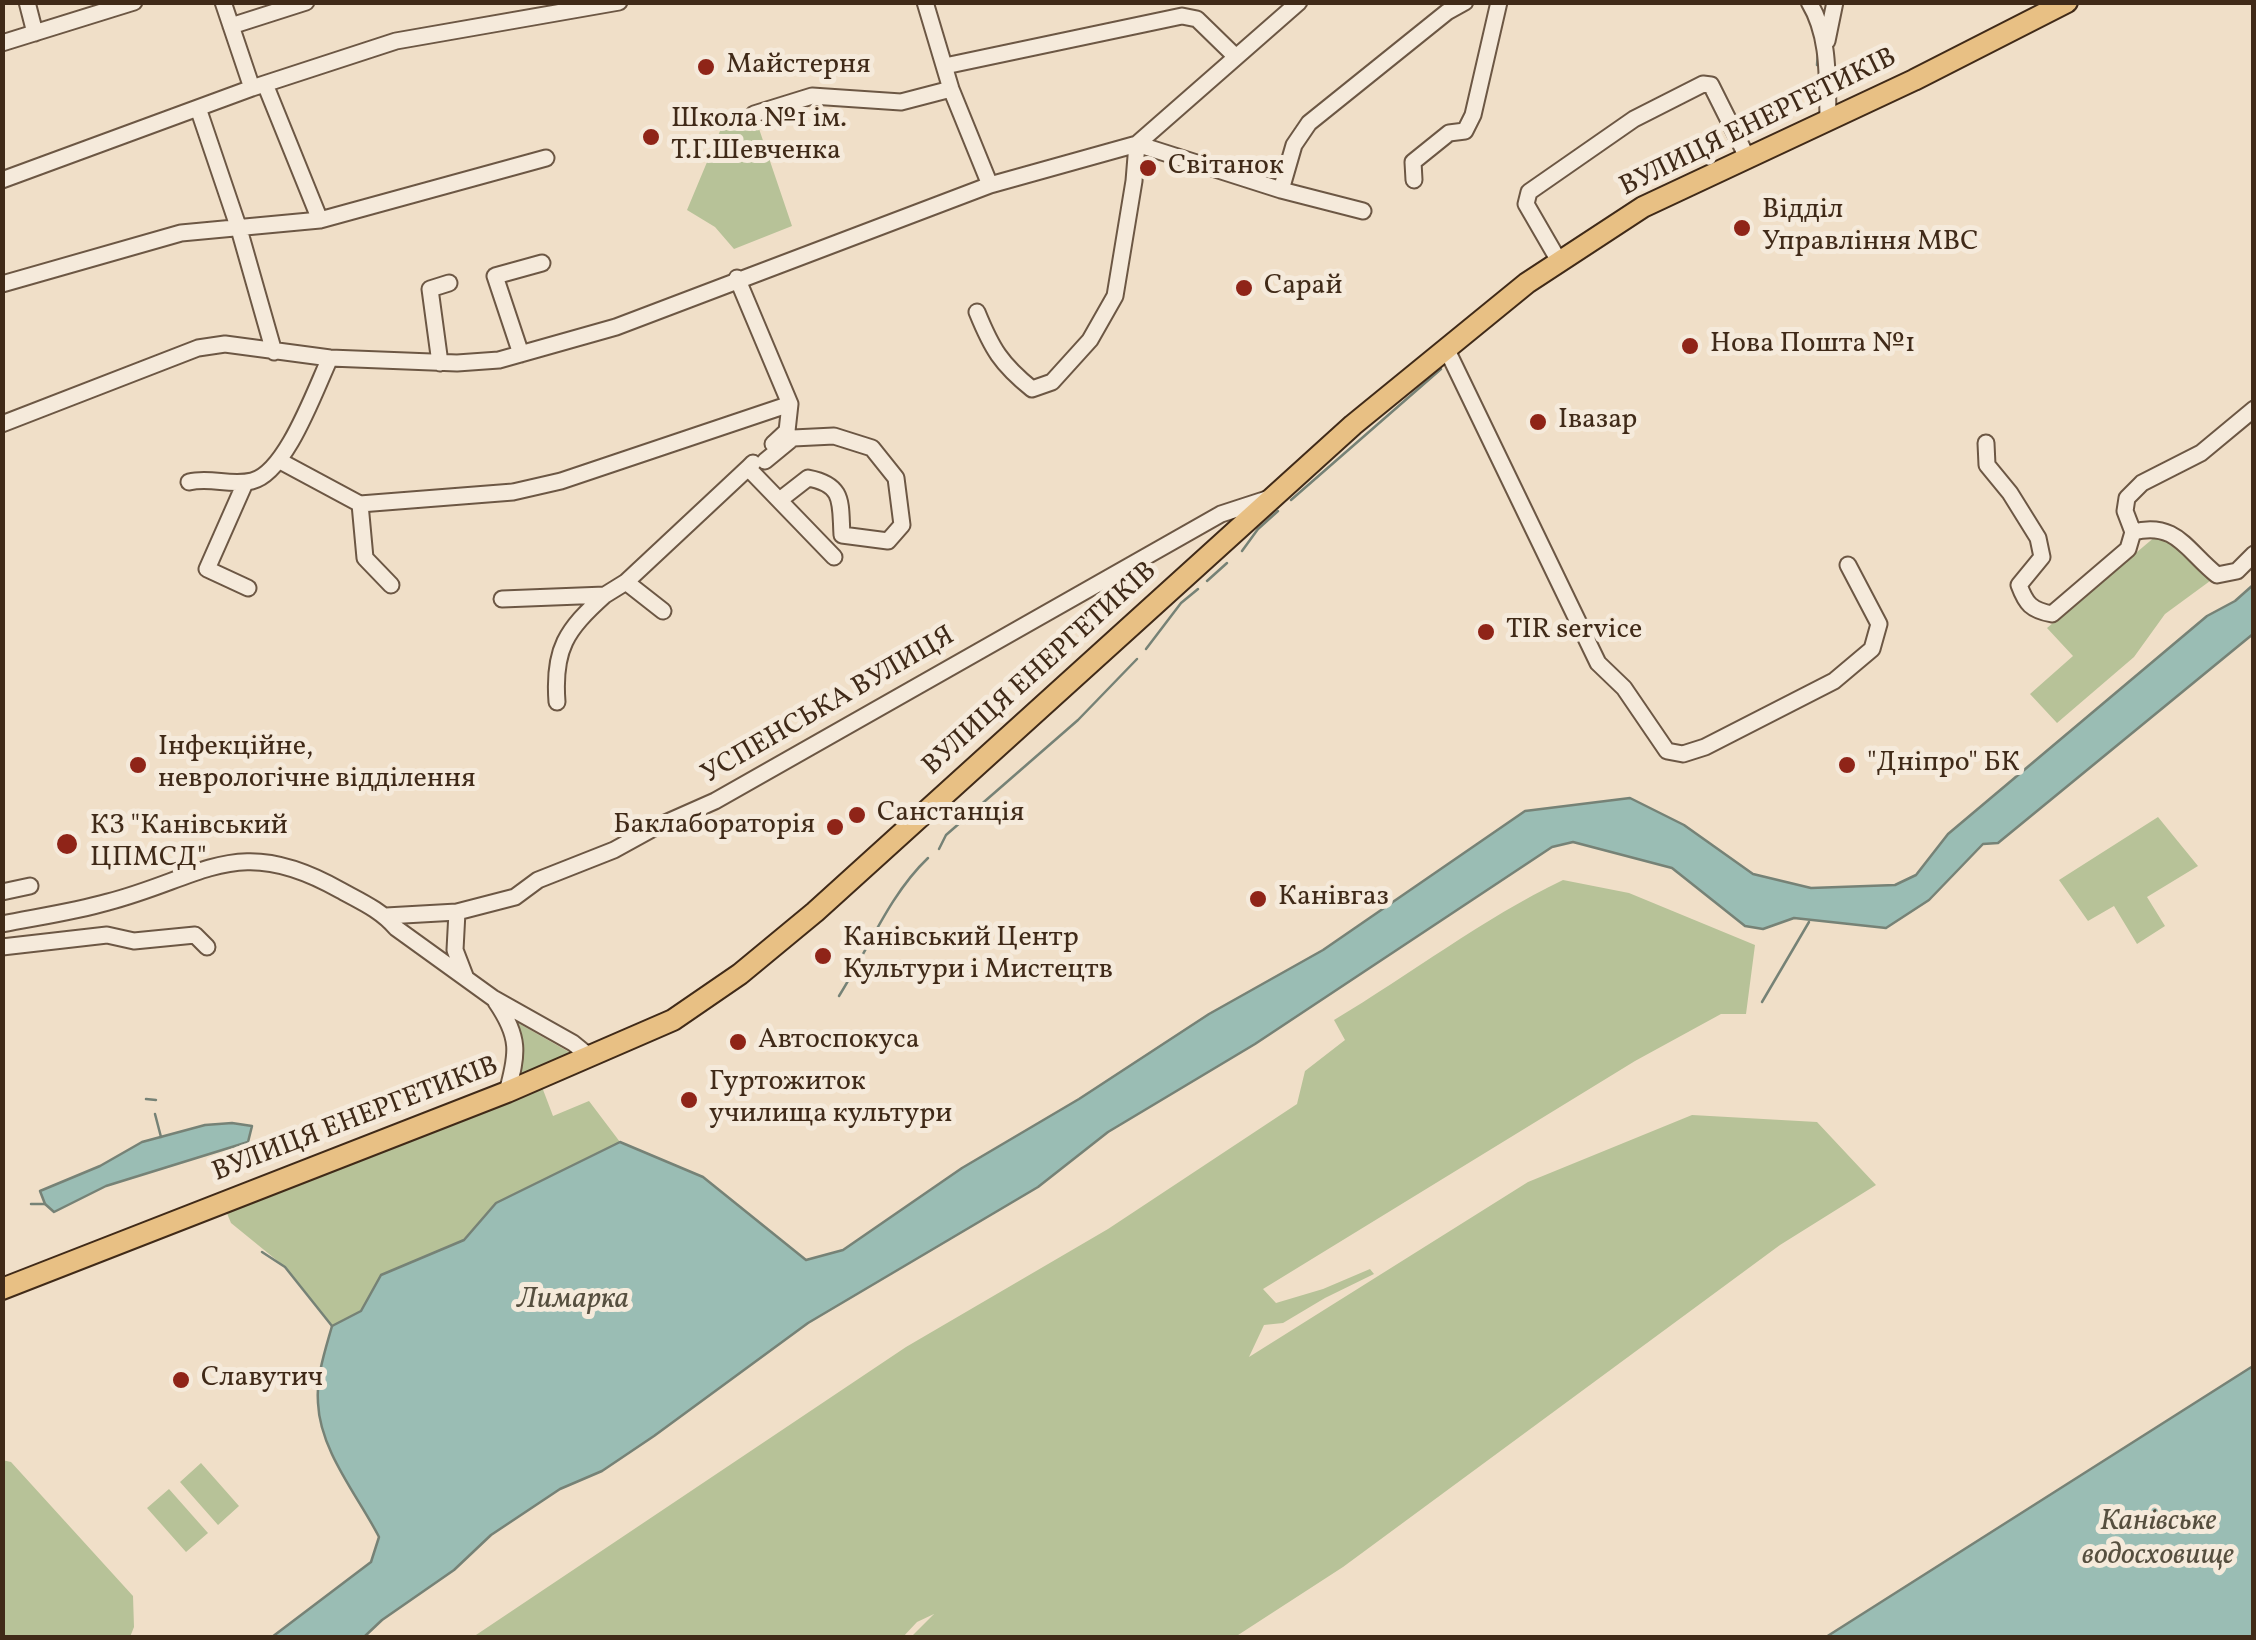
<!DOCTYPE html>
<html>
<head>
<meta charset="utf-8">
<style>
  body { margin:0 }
  #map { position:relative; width:2256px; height:1640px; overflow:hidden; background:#f0dfc8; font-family:Vollkorn,serif }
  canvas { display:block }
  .frame { position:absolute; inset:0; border:5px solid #402a18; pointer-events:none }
</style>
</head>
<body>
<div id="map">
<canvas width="2256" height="1640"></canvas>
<div class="frame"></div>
</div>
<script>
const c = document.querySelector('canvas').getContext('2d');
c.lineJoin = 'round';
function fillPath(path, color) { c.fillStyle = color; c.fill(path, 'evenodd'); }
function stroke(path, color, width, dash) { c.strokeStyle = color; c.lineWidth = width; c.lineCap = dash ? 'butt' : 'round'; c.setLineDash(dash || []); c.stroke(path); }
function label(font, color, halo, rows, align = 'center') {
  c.font = font + ' Vollkorn,serif'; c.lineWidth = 10; c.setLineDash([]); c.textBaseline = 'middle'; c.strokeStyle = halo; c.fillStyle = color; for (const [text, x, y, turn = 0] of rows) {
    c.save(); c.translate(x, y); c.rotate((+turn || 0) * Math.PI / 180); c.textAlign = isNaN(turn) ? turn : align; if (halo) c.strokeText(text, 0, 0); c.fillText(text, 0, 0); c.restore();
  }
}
fillPath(new Path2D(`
  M754 114 792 226 734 249 715 227 687 210 725 119Z
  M2156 536H2163L2210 581 2165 614 2134 657 2057 723 2030 694 2073 656 2047 628Z
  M2158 817 2198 866 2147 897 2165 926 2137 944 2114 906 2088 921 2059 880Z
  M1563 880 1629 893 1755 945 1746 1014H1721L1635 1061 1263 1289 1276 1303 1323 1289 1370 1269 1374 1274 1325 1298 1283 1323 1264 1325 1249 1357 1528 1182 1692 1115 1817 1122 1876 1185 1780 1245 1343 1567 1235 1637H911L934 1614 917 1622 902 1638 473 1637 906 1347 1108 1229 1297 1104 1305 1071 1345 1040 1334 1020C1411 974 1482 919 1563 880Z
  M513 1020 569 1052 565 1059 517 1079Z
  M542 1087 553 1116 589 1101 620 1142 496 1203 464 1240 381 1275 361 1311 332 1326 285 1267 231 1223 226 1211Z
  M2 1460 11 1462 133 1596 134 1627 130 1637H3Z
  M201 1463 239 1506 218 1525 180 1482Z
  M169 1489 208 1533 186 1552 147 1508Z`), '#b7c298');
const water = new Path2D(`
  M2253 585V634L1998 843 1983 844 1929 900 1886 928 1794 918 1763 929 1745 926 1672 868 1573 842 1552 847 1255 1044 1108 1132 1038 1187 808 1323 654 1436 602 1471 560 1489 491 1535 454 1570 382 1620 364 1637H272L371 1562 379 1537C358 1496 320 1451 318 1403 316 1377 325 1351 332 1326L361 1311 381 1275 464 1240 496 1203 620 1142 703 1177 806 1260 843 1250 962 1168 1079 1099 1209 1014 1323 950 1525 811 1630 798 1684 825 1753 874 1811 888 1895 885 1916 875 1948 834 2207 616 2235 601Z
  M232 1123 252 1126 248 1142 106 1186 54 1212 45 1204 40 1191 100 1166 142 1142 205 1125Z
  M2253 1366V1637H1826Z`);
fillPath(water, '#9abdb4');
stroke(water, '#768276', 2.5);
stroke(new Path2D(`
  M1817 65 1818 52
  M1291 500 1441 369
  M1242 551 1258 529 1278 511
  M1207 581 1227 563
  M1146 649 1181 603 1198 589
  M939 849 946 835 1078 720 1137 659
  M839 996C868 950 889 895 928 858
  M1762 1002 1809 922
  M146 1099 156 1100
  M155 1114 161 1137
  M31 1204H45
  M262 1252 285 1267 332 1326`), '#768276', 2.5);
const minor = new Path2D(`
  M27 2 35 33
  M223 2 252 88
  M925 2 951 89 990 185
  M1809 2C1830 37 1827 78 1828 117
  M231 26 306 2
  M1827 41 1835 2
  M2 43 134 2
  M945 66 1182 16 1197 19 1235 56
  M265 84 320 220
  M198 108 239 229 274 352
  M754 114 812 96 901 102 951 89
  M1137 144 1299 2
  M2 180 252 88 396 41 619 2
  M1414 180 1413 162 1449 133 1465 131 1473 115 1499 2
  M1281 190 1294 145 1309 123 1447 12 1465 2
  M1559 261 1526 204 1529 192 1634 119 1703 84 1711 85 1747 157
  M737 278 790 404
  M2 284 181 233 320 220 546 158
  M977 312C992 349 1001 364 1032 389L1052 382 1090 340 1115 296 1134 181 1137 144
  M1446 348 1598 663 1624 688 1667 751 1683 754 1705 747 1834 681 1872 649 1879 624 1848 565
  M521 354 495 276 542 263
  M440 363 430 289 449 283
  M2 424 198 348 225 344 330 358 457 363 499 360 616 327 990 185 1137 144 1281 190 1363 211
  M1986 443 1987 465 2010 493 2038 538 2042 557 2019 585C2026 604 2031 610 2052 614L2128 549 2133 532 2125 511 2127 498 2142 483 2201 453 2254 409
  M773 444 787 431 790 404
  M280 461 360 504
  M765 461 793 438 834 436 872 448 896 478 902 525 888 541 842 535C840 503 845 485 808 478L781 499
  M753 463 748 468 834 557
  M189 482C210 477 231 486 252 481 286 473 315 390 330 358
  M245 483 207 569 248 588
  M360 504 513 492 561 481 790 404
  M360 504 365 558 391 585
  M2133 532C2176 521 2186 550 2217 575L2237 571 2254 554
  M626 582 663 611
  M502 599 605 595 626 582 748 468
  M557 702C553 649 566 630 605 595
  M2 892 30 886
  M386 916 457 912
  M2 924C37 917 73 912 108 902 204 877 238 832 340 890 360 901 381 910 396 928L493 998 573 1043 589 1056
  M2 947 107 935 134 941 195 935 207 947
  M465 976 455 950 457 912 515 897 538 880 614 850 654 828 715 801 1221 514 1270 498
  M496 1002C520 1037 518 1053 507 1092`);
const major = new Path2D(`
  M2 1289 507 1092 673 1020 740 974 815 912 1353 425 1527 283 1643 207 1914 80 2067 2`);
stroke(minor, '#6c5744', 19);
stroke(major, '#402a18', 24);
stroke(minor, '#f5eadb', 15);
stroke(major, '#e8c084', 20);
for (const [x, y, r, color] of [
  [706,67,10,"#8f2418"],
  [651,137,10,"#8f2418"],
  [1148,168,10,"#8f2418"],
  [1742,228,10,"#8f2418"],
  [1244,288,10,"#8f2418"],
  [1690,346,10,"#8f2418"],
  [1538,422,10,"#8f2418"],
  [1486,632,10,"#8f2418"],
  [138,765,10,"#8f2418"],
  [1847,765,10,"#8f2418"],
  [857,815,10,"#8f2418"],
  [835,827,10,"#8f2418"],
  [67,844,12,"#8f2418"],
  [1258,899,10,"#8f2418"],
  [823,956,10,"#8f2418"],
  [738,1042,10,"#8f2418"],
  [689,1100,10,"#8f2418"],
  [181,1380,10,"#8f2418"]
]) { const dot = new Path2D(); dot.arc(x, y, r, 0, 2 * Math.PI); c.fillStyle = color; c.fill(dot); stroke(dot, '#f5eadb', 4); }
label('28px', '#402a18', '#f5eadb', [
  ["Майстерня",726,67],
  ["Школа №1 ім.",671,121],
  ["Т.Г.Шевченка",671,153],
  ["Світанок",1168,168],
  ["Відділ",1762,212],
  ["Управління МВС",1762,244],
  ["Сарай",1264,288],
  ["Нова Пошта №1",1710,346],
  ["Івазар",1558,422],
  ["TIR service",1506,632],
  ["Інфекційне,",158,749],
  ["неврологічне відділення",158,781],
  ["\"Дніпро\" БК",1867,765],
  ["Санстанція",877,815],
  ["Баклабораторія",815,827,"right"],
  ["КЗ \"Канівський",90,828],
  ["ЦПМСД\"",90,860],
  ["Канівгаз",1278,899],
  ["Канівський Центр",843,940],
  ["Культури і Мистецтв",843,972],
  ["Автоспокуса",758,1042],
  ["Гуртожиток",709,1084],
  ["училища культури",709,1116],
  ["Славутич",201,1380]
], 'left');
label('28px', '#402a18', '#f5eadb', [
  ["ВУЛИЦЯ ЕНЕРГЕТИКІВ",1759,124,-26],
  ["ВУЛИЦЯ ЕНЕРГЕТИКІВ",1041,670,-42],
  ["УСПЕНСЬКА ВУЛИЦЯ",829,707,-30],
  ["ВУЛИЦЯ ЕНЕРГЕТИКІВ",356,1121,-21]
]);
label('italic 30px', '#564f3f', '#f5eadb', [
  ["Лимарка",573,1301],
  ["Канівське",2158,1523],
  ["водосховище",2158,1557]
]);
</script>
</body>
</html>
